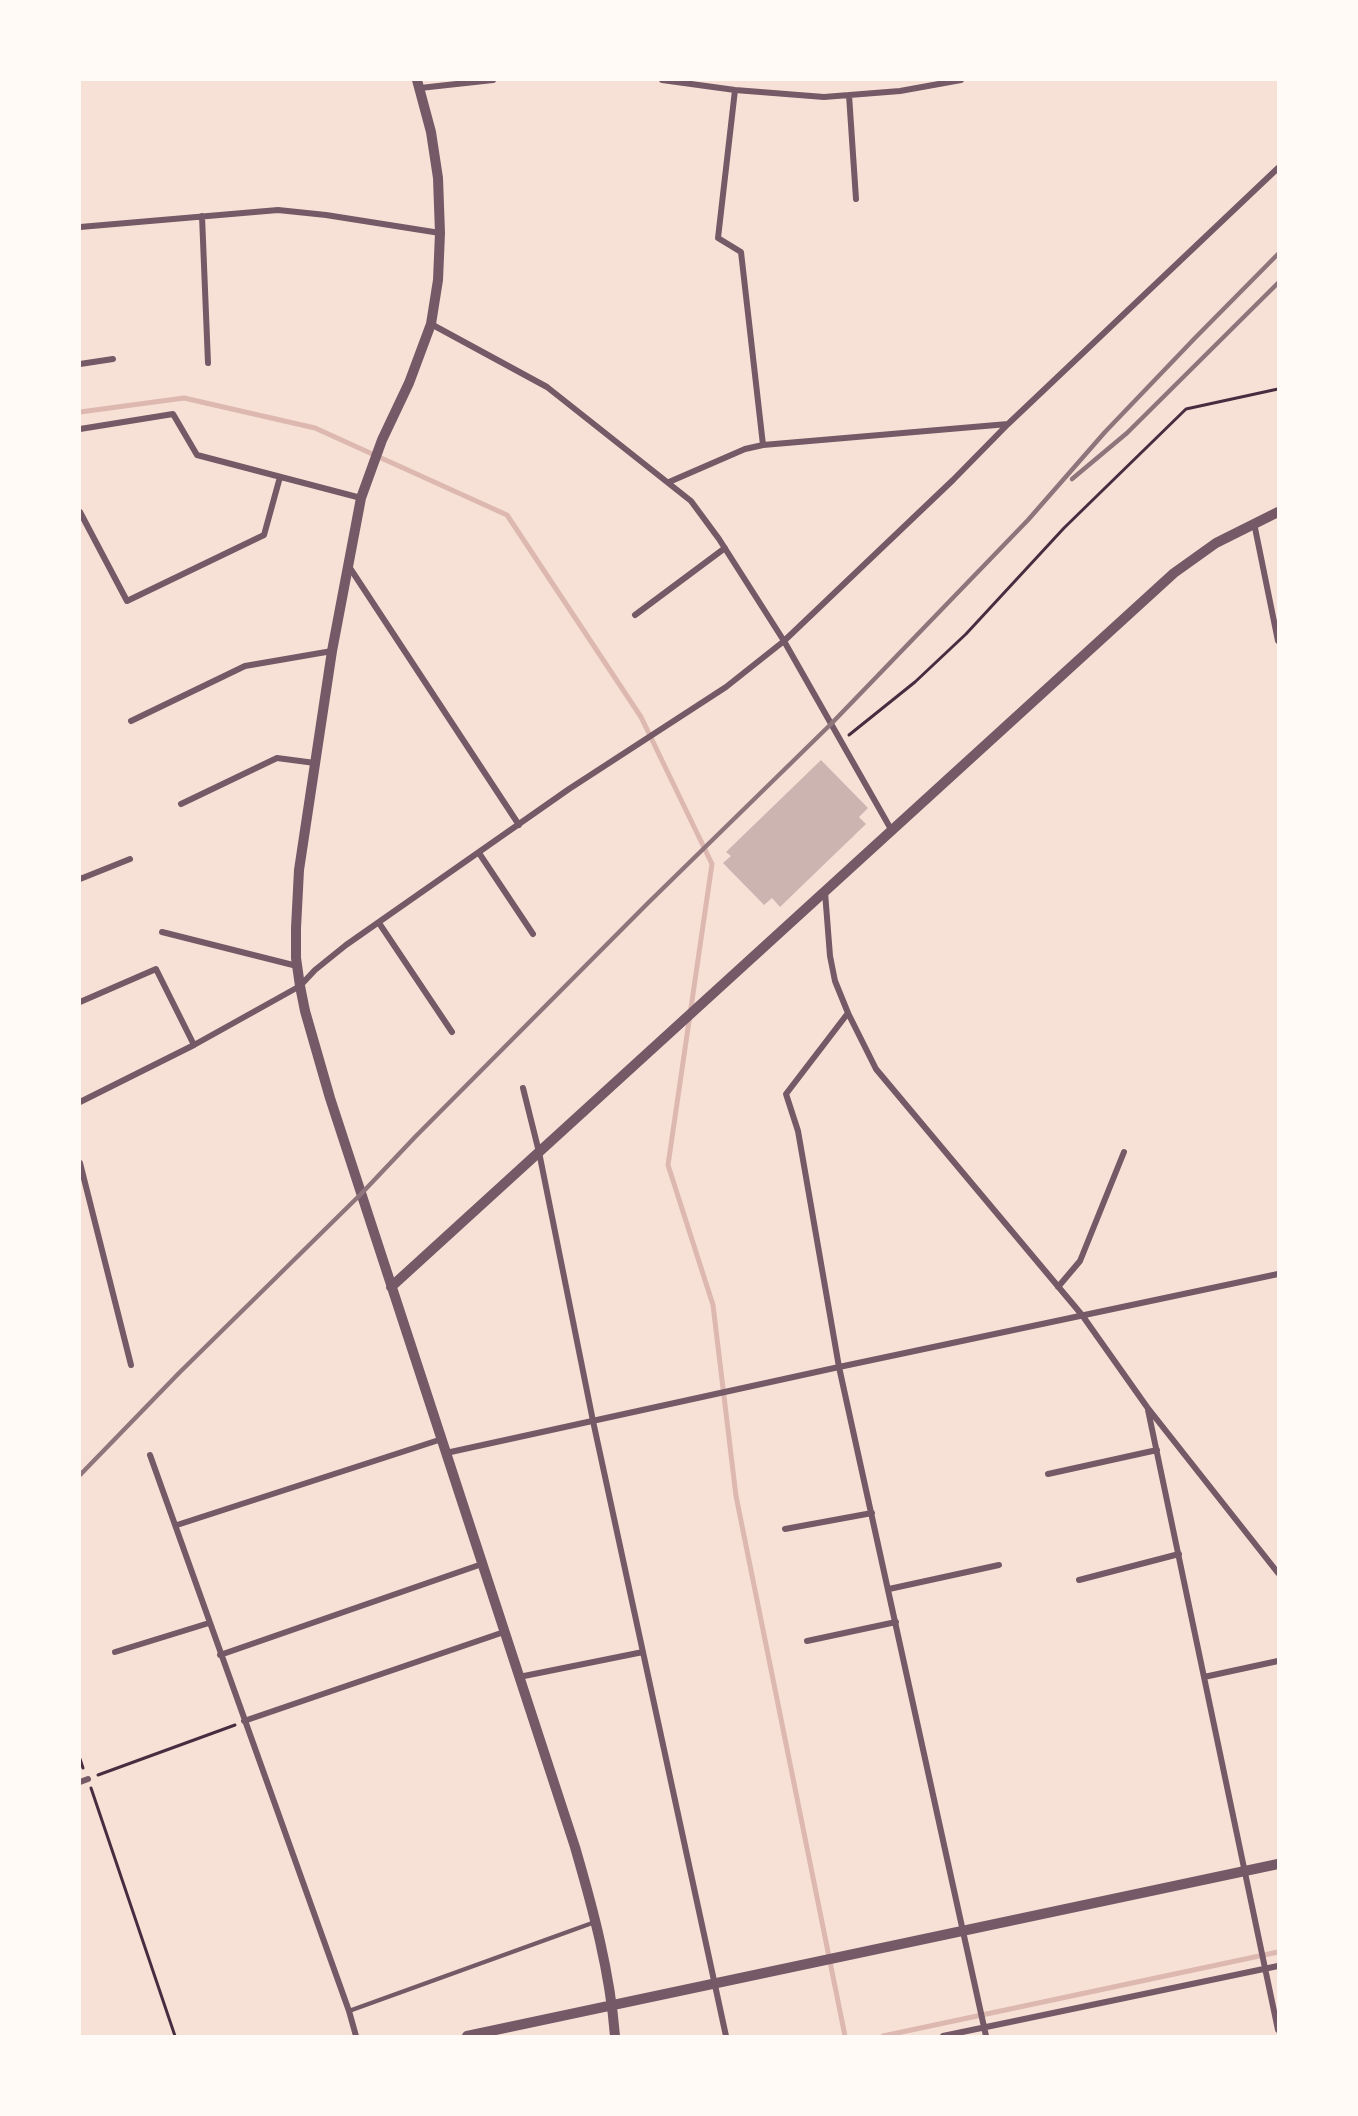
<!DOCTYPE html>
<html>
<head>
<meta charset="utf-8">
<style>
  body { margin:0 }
  #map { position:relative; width:1358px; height:2116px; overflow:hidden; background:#f7e1d7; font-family:"Sofia Sans Condensed",sans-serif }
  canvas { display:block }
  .frame { position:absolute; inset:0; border:81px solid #fffaf5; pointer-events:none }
</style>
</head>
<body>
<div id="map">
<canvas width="1358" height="2116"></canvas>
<div class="frame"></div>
</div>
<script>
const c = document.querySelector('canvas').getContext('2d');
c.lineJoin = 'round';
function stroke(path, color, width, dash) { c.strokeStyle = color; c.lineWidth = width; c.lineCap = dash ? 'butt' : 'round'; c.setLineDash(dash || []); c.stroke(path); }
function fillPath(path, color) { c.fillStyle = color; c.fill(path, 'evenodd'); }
stroke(new Path2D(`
  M80 412 184 398 315 428 507 515 641 717 712 864 668 1165 713 1305 736 1496 845 2036
  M883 2036 1278 1952`), '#dcb8b0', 5);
fillPath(new Path2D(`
  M821 760 868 808 859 817 866 824 780 907 772 898 764 905 723 863 731 856 726 852Z`), '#ccb4b1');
stroke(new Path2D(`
  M849 735 915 682 966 634 1064 528 1186 409 1278 389
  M80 1759 83 1768
  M98 1775 235 1725
  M91 1788 175 2036`), '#4a2c40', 3);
stroke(new Path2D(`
  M349 2011 595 1922`), '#755966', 4.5);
stroke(new Path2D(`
  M662 80 735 90 824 97 900 91 961 80
  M420 88 493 80
  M735 90 718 238 741 252 763 445
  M849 95 856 199
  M202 216 208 363
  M80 227 278 210 326 215 440 233
  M431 324 547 387 691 501 719 539 784 641 892 831
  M80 364 113 359
  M80 429 173 414 197 455 361 498
  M669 482 745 449 763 445 1008 424
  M80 512 127 601 264 535 280 477
  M1254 523 1278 641
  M348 565 519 825
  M635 615 725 548
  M131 721 245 666 332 651
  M181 804 277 758 315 763
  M479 853 533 934
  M80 879 130 859
  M825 892 830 956 835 981 848 1013 876 1069 1082 1315 1147 1407 1278 1573
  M379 923 452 1032
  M162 932 297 966
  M80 1002 156 969 194 1045
  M848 1013 786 1094 798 1131 839 1367 986 2036
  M523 1088 539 1152 593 1421 726 2036
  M80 1102 194 1045 300 986 315 970 346 945 569 789 726 687 784 641 953 480 1008 424 1278 168
  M80 1163 131 1365
  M1058 1287 1080 1261 1124 1152
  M1148 1410 1278 2030
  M446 1453 839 1367 1278 1274
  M150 1455 349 2011 356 2036
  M1048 1474 1157 1450
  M177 1525 442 1439
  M785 1529 872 1513
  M1079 1580 1179 1554
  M889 1589 999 1565
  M807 1641 896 1622
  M115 1652 209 1623
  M220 1655 482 1564
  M519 1677 643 1652
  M1204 1677 1278 1661
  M244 1721 504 1632
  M80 1782 88 1779
  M943 2036 1278 1966`), '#755966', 6);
stroke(new Path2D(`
  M417 80 431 132 438 178 440 233 438 280 431 324 409 383 382 440 361 498 332 651 299 870 296 928V958L300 986 305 1011 330 1098 575 1847C593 1909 610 1972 615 2036
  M391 1287 1174 573 1216 543 1278 512
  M467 2036 1278 1864`), '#755966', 10);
stroke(new Path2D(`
  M1072 479 1127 433 1278 283
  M80 1475 179 1373 361 1194 416 1136 648 903 831 724 1028 520 1105 432 1195 338 1278 254`), '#8f747c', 4.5);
</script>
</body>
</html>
